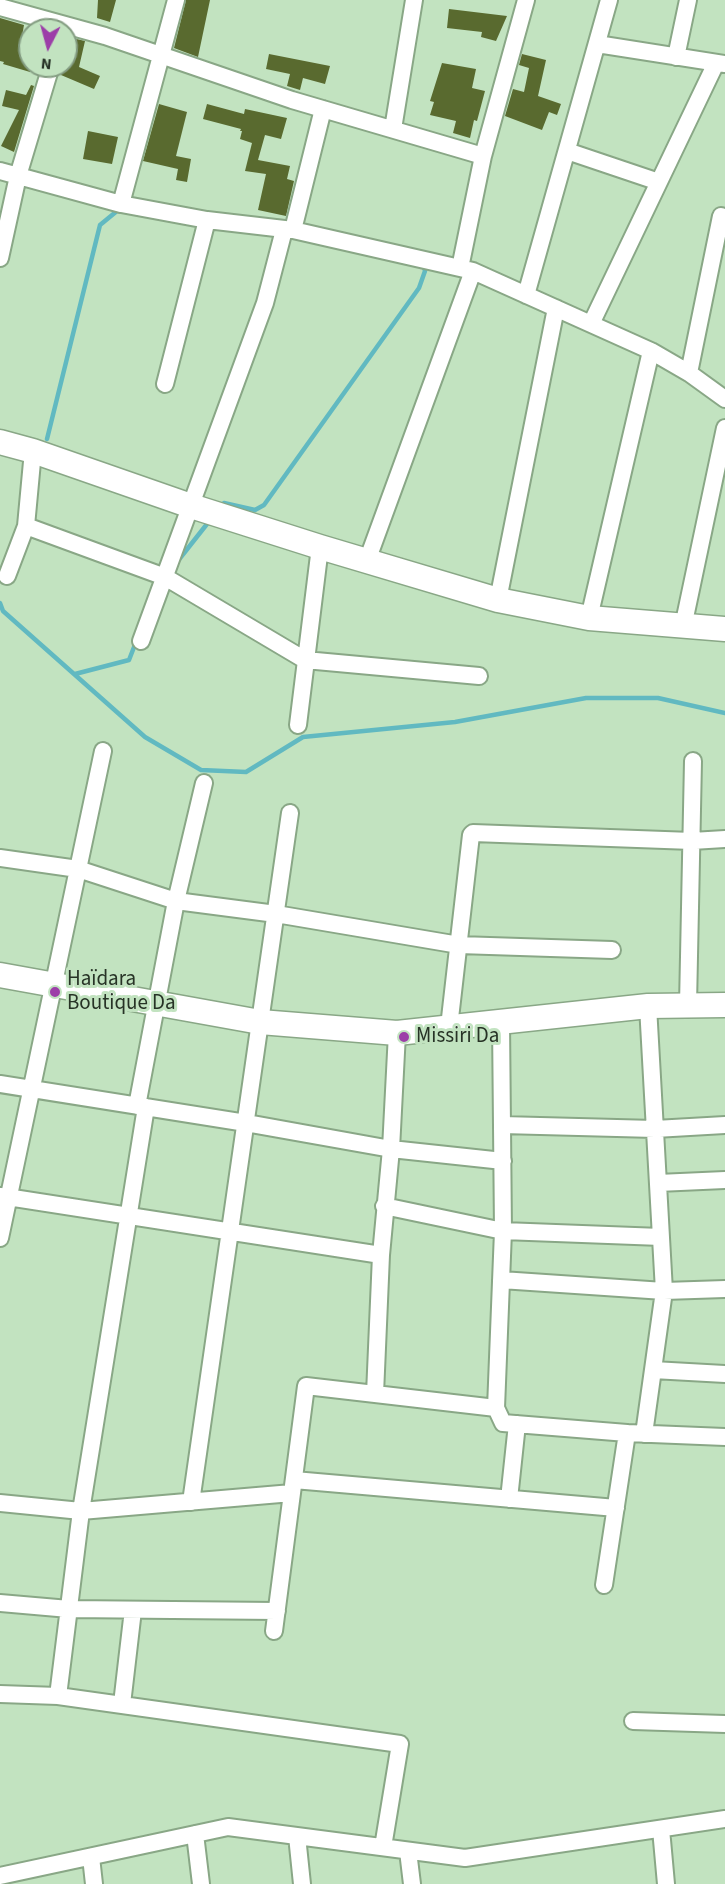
<!DOCTYPE html>
<html>
<head>
<meta charset="utf-8">
<style>
  body { margin:0 }
  #map { position:relative; width:725px; height:1884px; overflow:hidden; background:#c2e3c0; font-family:"Source Sans 3",sans-serif }
  canvas { display:block }
  .north { position:absolute; left:18px; top:18px; width:60px; height:60px; box-sizing:border-box; background:#c2e3c0; border:2px solid #849d82; border-radius:50%; rotate:186deg; font-size:16px; font-weight:700; line-height:24px; text-align:center; color:#273326 }
  .north::after { content:''; display:block; margin:auto; width:21px; height:27px; background:#9c3ea8; clip-path:polygon(50% 0,100% 100%,50% 72%,0 100%) }
</style>
</head>
<body>
<div id="map">
<canvas width="725" height="1884"></canvas>
<div class="north">N</div>
</div>
<script>
const c = document.querySelector('canvas').getContext('2d');
c.lineJoin = 'round';
function stroke(path, color, width, dash) { c.strokeStyle = color; c.lineWidth = width; c.lineCap = dash ? 'butt' : 'round'; c.setLineDash(dash || []); c.stroke(path); }
function fillPath(path, color) { c.fillStyle = color; c.fill(path, 'evenodd'); }
function label(font, color, halo, rows, align = 'center') {
  c.font = font + ' "Source Sans 3",sans-serif'; c.lineWidth = 6; c.setLineDash([]); c.textBaseline = 'middle'; c.strokeStyle = halo; c.fillStyle = color; for (const [text, x, y, turn = 0] of rows) {
    c.save(); c.translate(x, y); c.rotate((+turn || 0) * Math.PI / 180); c.textAlign = isNaN(turn) ? turn : align; if (halo) c.strokeText(text, 0, 0); c.fillText(text, 0, 0); c.restore();
  }
}
stroke(new Path2D(`
  M47 439 100 225 117 211H119
  M224 503 255 510 264 505 419 288 425 271 423 264
  M177 562 207 524
  M0 603 3 611 145 737 201 770 246 772 303 737 455 722 586 698H658L725 713
  M75 674 129 660 136 642`), '#61b9c1', 4.5);
fillPath(new Path2D(`
  M98 0H116L110 22 97 18Z
  M186 0H210L198 57 174 48Z
  M449 9 507 16 496 41 481 37 482 32 447 28Z
  M0 18 24 25 21 42 30 45V72L3 64 4 62 0 61Z
  M72 38 85 41 79 67 100 76 94 89 61 75 73 48H70Z
  M269 54 330 66 325 84 303 78 300 90 287 86 290 74 266 69Z
  M522 54 546 60 538 96 561 104 557 115 549 112 542 130 505 116 513 89 524 92 529 68 519 65Z
  M442 63 476 69 472 88 485 91 477 121 474 120 470 138 453 133 456 121 430 115 434 102 430 101Z
  M31 85 34 86 14 152 1 146 19 110 2 106 6 90 26 95Z
  M159 104 187 112 176 156 191 159 187 182 176 180 178 169 143 161Z
  M207 104 244 114 245 109 287 118 281 139 265 135 258 160 290 166 287 179 294 181 286 216 258 210 266 174 245 171 252 143 240 139 242 131H240L241 129 203 119Z
  M88 131 118 137 112 164 83 159Z`), '#596a2f');
const street = new Path2D(`
  M0 7 105 36 292 100 483 156
  M597 44 725 64
  M676 57 688 0
  M393 129 414 0
  M567 151 659 182
  M0 171 121 204 207 220 293 230 473 271 651 351 689 373 725 399
  M121 204 176 0
  M293 230 323 109
  M0 258 18 176 51 66
  M460 268 483 156 526 0
  M526 295 609 0
  M591 324 716 63
  M689 373 721 216
  M165 384 207 220
  M26 526 165 577 305 660 479 676
  M367 561 473 271
  M7 576 26 526 33 451
  M498 600 556 308
  M589 618 651 351
  M683 627 725 428
  M141 641 265 303 284 230
  M298 725 320 547
  M0 858 78 869 176 901 276 914 459 945 612 950
  M688 1005 693 761
  M501 1022 503 1231 496 1408 503 1423 627 1433 725 1437
  M449 1027 471 835 473 833 692 841 725 839
  M0 1084 246 1123 391 1149 503 1161
  M137 1106 176 901 204 783
  M502 1125 655 1129 725 1125
  M658 1183 725 1180
  M0 1196 381 1255
  M384 1206 503 1231 661 1237
  M0 1238 103 751
  M501 1280 664 1291 725 1289
  M653 1370 725 1374
  M375 1394 381 1255 391 1149 397 1033
  M644 1434 664 1291 648 1006
  M294 1480 616 1508
  M509 1499 517 1424
  M191 1502 290 813
  M0 1503 81 1511 292 1493
  M604 1585 627 1433
  M0 1603 69 1609 277 1611
  M274 1631 306 1386 496 1408
  M0 1694 58 1696 400 1744 383 1847
  M58 1696 81 1511 146 1107
  M122 1704 133 1610
  M633 1721 725 1724
  M661 1829 666 1884
  M195 1834 201 1884
  M297 1836 302 1884
  M408 1851 412 1884
  M91 1857 94 1884
  M0 1876 228 1827 465 1858 725 1819`);
const secondary = new Path2D(`
  M0 442 33 451 191 506 320 547 498 600 589 618 725 629
  M0 975 260 1022 397 1033 648 1006 725 1005`);
stroke(street, '#89a786', 20);
stroke(secondary, '#89a786', 27);
stroke(street, '#fff', 16);
stroke(secondary, '#fff', 24);
for (const [x, y, r, color] of [
  [55,992,6,"#9c3ea8"],
  [404,1037,6,"#9c3ea8"]
]) { const dot = new Path2D(); dot.arc(x, y, r, 0, 2 * Math.PI); c.fillStyle = color; c.fill(dot); stroke(dot, '#c2e3c0', 2); }
label('21px', '#273326', '#c2e3c0', [
  ["Haïdara",67,980],
  ["Boutique Da",67,1004],
  ["Missiri Da",416,1037]
], 'left');
</script>
</body>
</html>
